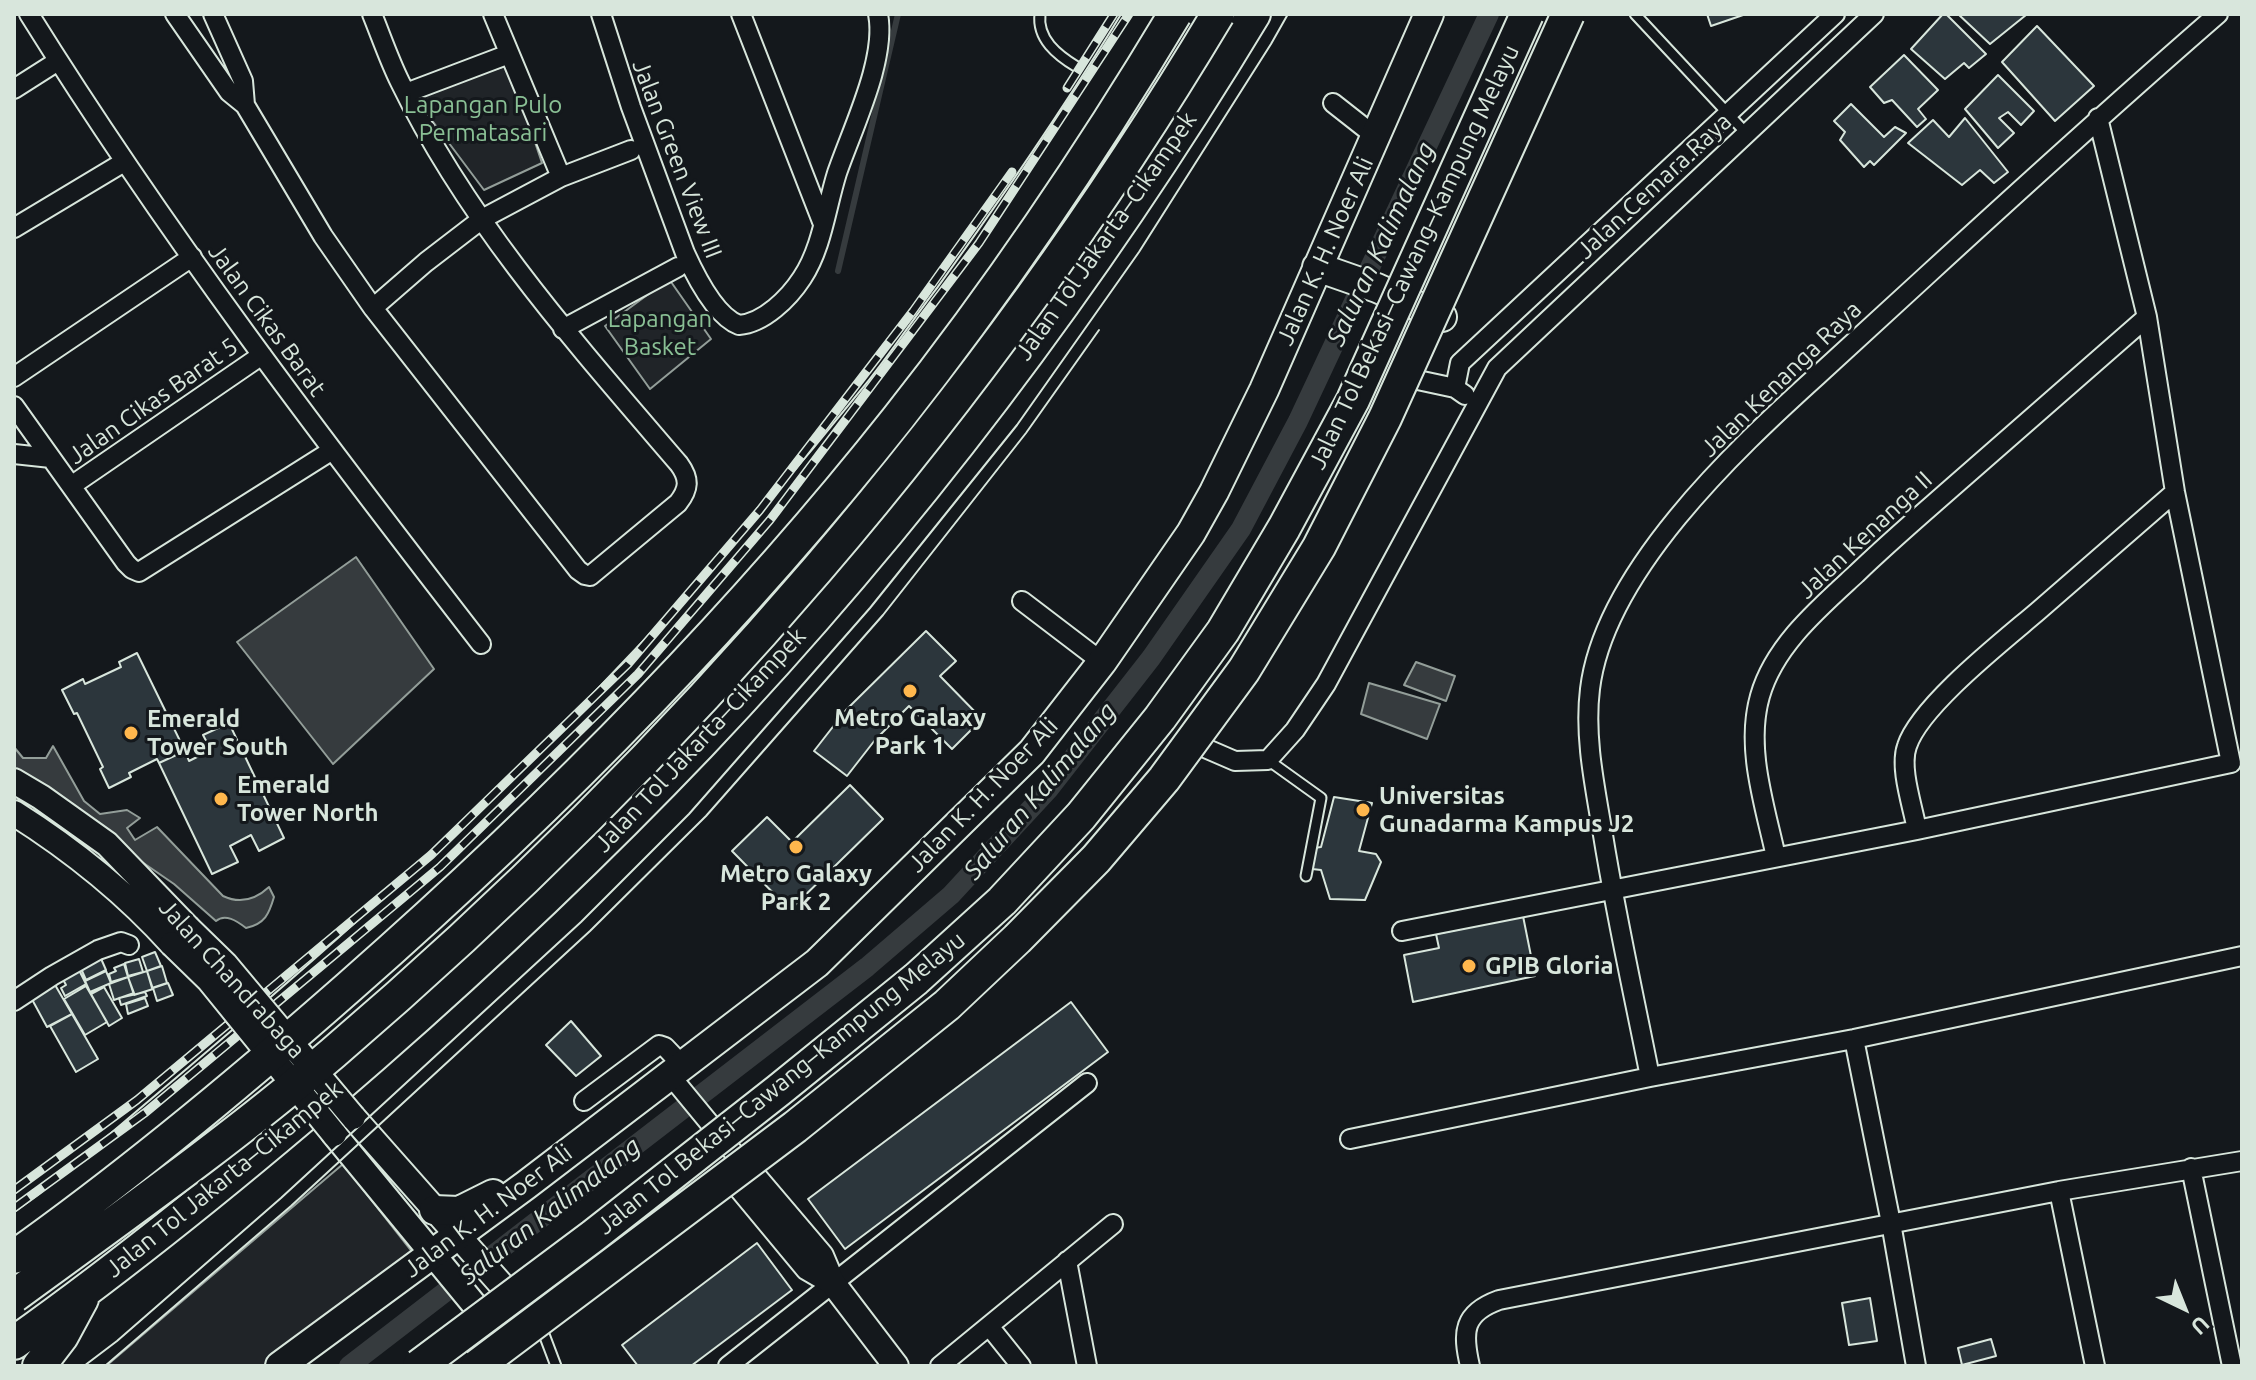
<!DOCTYPE html>
<html>
<head>
<meta charset="utf-8">
<style>
  body { margin:0 }
  #map { position:relative; width:2256px; height:1380px; overflow:hidden; background:#14181c; font-family:Ubuntu,sans-serif }
  canvas { display:block }
  .frame { position:absolute; inset:0; border:16px solid #d8e6dc; pointer-events:none }
  .north { position:absolute; left:2144px; top:1268px; width:80px; height:80px; -webkit-text-stroke:6px #14181c; paint-order:stroke; rotate:137deg; font-size:22px; font-weight:700; line-height:32px; text-align:center; color:#d8e6dc }
  .north::after { content:''; display:block; margin:auto; width:28px; height:36px; background:#d8e6dc; clip-path:polygon(50% 0,100% 100%,50% 72%,0 100%) }
</style>
</head>
<body>
<div id="map">
<canvas width="2256" height="1380"></canvas>
<div class="frame"></div>
<div class="north">U</div>
</div>
<script>
const c = document.querySelector('canvas').getContext('2d');
c.lineJoin = 'round';
function fillPath(path, color) { c.fillStyle = color; c.fill(path, 'evenodd'); }
function stroke(path, color, width, dash) { c.strokeStyle = color; c.lineWidth = width; c.lineCap = dash ? 'butt' : 'round'; c.setLineDash(dash || []); c.stroke(path); }
function label(font, color, halo, rows, align = 'center') {
  c.font = font + ' Ubuntu,sans-serif'; c.lineWidth = 6; c.setLineDash([]); c.textBaseline = 'middle'; c.strokeStyle = halo; c.fillStyle = color; for (const [text, x, y, turn = 0] of rows) {
    c.save(); c.translate(x, y); c.rotate((+turn || 0) * Math.PI / 180); c.textAlign = isNaN(turn) ? turn : align; if (halo) c.strokeText(text, 0, 0); c.fillText(text, 0, 0); c.restore();
  }
}
const green = new Path2D(`
  M509 65 542 163 484 190 413 95Z
  M669 279 711 339 650 389 605 326Z
  M343 1164 420 1262 273 1366H106Z`);
fillPath(green, '#202428');
stroke(green, '#939e99', 2);
const water = new Path2D(`
  M356 557 434 669 333 764 237 642Z
  M1416 662 1455 676 1446 701 1404 685Z
  M1369 683 1440 704 1427 739 1361 714Z
  M53 746 84 801 100 814 127 810 140 818 127 828 135 840 157 827 223 896C240 904 255 900 269 887L274 897C269 914 265 924 246 928 237 921 225 913 216 921L174 884 14 774V747L23 758H46Z`);
fillPath(water, '#363b3e');
stroke(water, '#939e99', 2);
stroke(new Path2D(`
  M838 271 898 14`), '#363b3e', 6);
stroke(new Path2D(`
  M349 1366 867 967 951 895 1048 790 1151 658 1241 529 1298 421 1489 14`), '#363b3e', 20);
const building = new Path2D(`
  M1707 14H1746L1711 26Z
  M1943 14H1946L1986 54 1969 68 1964 63 1945 79 1911 49Z
  M1958 14H2025L2026 15 1990 44Z
  M2037 26 2094 86 2055 121 2002 62Z
  M1904 55 1938 90 1918 109 1926 119 1917 127 1892 100 1884 103 1870 87Z
  M1998 75 2034 111 2021 125 2008 112 1999 118 2014 133 1998 148 1965 109Z
  M1851 104 1884 137 1895 127 1906 133 1874 165 1870 161 1864 167 1840 140 1845 132 1834 121Z
  M1965 118 2008 172 1994 183 1980 170 1962 185 1908 143 1933 120 1949 137Z
  M926 631 956 661 940 676 982 719 952 749 909 706 875 740 847 776 814 751 846 710Z
  M137 653 185 751 159 763 157 759 129 773 131 777 109 788 100 769 103 767 77 713 74 714 62 690 83 679 85 684 121 667 119 662Z
  M229 723 284 838 259 851 251 835 230 846 238 862 212 874 159 763 185 751 189 761 211 750 203 735Z
  M850 785 883 819 790 910 732 851 767 817 792 842Z
  M1334 797 1372 803 1359 851 1376 854 1381 862 1365 900 1330 899 1321 870 1303 868 1307 849 1321 847Z
  M1523 916 1535 976 1413 1002 1404 955 1439 948 1436 934Z
  M155 952 161 966 147 971 142 957Z
  M99 954 106 970 86 980 79 964Z
  M139 959 143 972 128 976 125 963Z
  M76 964 86 984 65 996 61 988 66 985 59 972Z
  M124 964 128 977 111 982 109 974 116 971 114 968Z
  M162 966 167 983 152 988 147 971Z
  M106 971 111 983 90 992 85 981Z
  M147 971 153 989 134 995 128 977Z
  M128 977 134 993 114 1000 109 984Z
  M51 978 72 1014 47 1027 28 992Z
  M168 983 173 995 157 1001 153 988Z
  M86 986 107 1022 85 1035 64 999Z
  M104 987 122 1018 109 1026 91 994Z
  M145 992 147 996 121 1005 119 998Z
  M145 998 148 1006 128 1014 126 1004Z
  M1071 1002 1108 1052 845 1249 808 1199Z
  M72 1014 98 1059 76 1072 50 1026Z
  M571 1021 601 1056 576 1076 546 1045Z
  M757 1243 792 1290 691 1366H638L622 1345Z
  M1870 1298 1877 1341 1849 1345 1842 1303Z
  M1991 1339 1996 1356 1962 1365 1958 1348Z`);
fillPath(building, '#2c363c');
stroke(building, '#d8e6dc', 2);
const lane = new Path2D(`
  M1040 14C1037 39 1057 55 1077 67
  M1635 14 1746 133
  M1268 760 1321 798 1306 876
  M542 1329 556 1366`);
const street = new Path2D(`
  M29 14C166 234 323 440 481 644
  M175 14 229 92 245 105 323 236 373 308 578 570 585 575 590 576 678 503C689 489 690 479 679 464 577 345 469 224 400 82 389 60 381 36 372 14
  M213 14 243 81 245 105
  M493 14 561 177
  M601 14 631 107 685 253C695 275 715 316 739 325 764 323 789 298 802 278 822 248 826 208 837 173 852 129 887 59 878 14
  M741 14 823 224
  M14 89 58 61
  M406 93 509 54
  M1333 103 1375 136
  M14 228 124 162
  M373 308 426 262 482 219 561 177 631 150
  M563 329 678 267
  M14 377 192 257
  M1413 379 1455 388 1465 395
  M1455 388 1460 363 1835 14
  M14 406 126 563 132 569 139 572 331 451
  M14 454 51 458
  M71 486 262 355
  M1022 601 1102 662
  M1198 745 1235 761 1268 760 1295 730 1326 684 1497 368 1874 14
  M1917 830C1913 807 1899 768 1907 746 1920 706 2003 641 2037 612 2083 572 2129 532 2175 492
  M1776 857C1765 806 1745 748 1760 696 1774 646 1819 608 1856 574 1888 543 1922 514 1955 485 2019 429 2083 373 2147 317
  M1402 931 1917 830 2231 763 2175 492 2147 317 2098 118
  M14 1001 52 976 98 950 121 942 129 945
  M1854 1039 1891 1223 1916 1366
  M669 1074 748 1170
  M1650 1077C1634 996 1616 916 1603 835 1595 787 1584 737 1590 689 1604 573 1734 451 1817 376 1853 343 1889 310 1925 277 2022 188 2119 100 2218 14
  M584 1101 659 1045 665 1047 682 1065
  M1350 1139 1650 1077 1854 1039 2242 956
  M2191 1168 2232 1366
  M2059 1191 2095 1366
  M1067 1261 1087 1366
  M989 1326 1021 1366
  M728 1366 1087 1083
  M940 1366 1113 1224
  M1470 1366C1462 1332 1463 1313 1499 1300L2059 1191 2242 1161`);
const secondary = new Path2D(`
  M14 781 41 797 107 844 187 927
  M14 813C71 849 127 894 172 944
  M353 1117 521 1307
  M334 1134 495 1330
  M748 1170 821 1256 832 1282 896 1366
  M735 1180 808 1268 832 1282`);
const primary = new Path2D(`
  M1317 267 1377 288 1442 317
  M434 1210 459 1211 493 1194
  M280 1366 526 1185 817 963 1032 752 1102 662 1191 533 1214 492 1264 390 1429 14
  M451 1366 567 1280`);
const highway = new Path2D(`
  M14 1233 50 1207C172 1103 296 1001 414 892 582 738 739 569 882 391 906 361 927 329 950 299 1017 206 1082 112 1141 14
  M14 1343C139 1254 257 1157 373 1056 486 957 595 854 699 745 910 523 1096 276 1254 14
  M39 1366 62 1336 82 1299`);
stroke(lane, '#d8e6dc', 13);
stroke(street, '#d8e6dc', 22);
stroke(secondary, '#d8e6dc', 28);
stroke(primary, '#d8e6dc', 32);
stroke(highway, '#d8e6dc', 36);
stroke(lane, '#14181c', 9);
stroke(street, '#14181c', 18);
stroke(secondary, '#14181c', 24);
stroke(primary, '#14181c', 28);
stroke(highway, '#14181c', 32);
stroke(new Path2D(`
  M84 1366 117 1341 281 1198 581 922 689 814 870 608 1017 425 1139 252 1271 44 1288 14
  M105 1366 291 1206 590 931 706 816 883 615 1026 433 1099 330`), '#d8e6dc', 2);
const rail = new Path2D(`
  M1067 88 1114 14
  M14 1190 137 1100 431 855 628 664 760 510 913 311 1012 172
  M14 1208 146 1112 440 867 638 674 770 520 979 243 1129 14`);
stroke(rail, '#d8e6dc', 9);
stroke(rail, '#14181c', 6, [18]);
const secondaryBridge = new Path2D(`
  M187 927 225 964 353 1117
  M172 944 209 980 334 1134`);
const highwayBridge = new Path2D(`
  M14 1257C131 1174 241 1082 349 987 546 814 735 624 898 418 999 290 1091 154 1175 14
  M14 1296C122 1217 231 1140 333 1053 679 757 984 405 1218 14
  M419 1366 593 1236 779 1090 916 979 1002 901 1081 816 1160 718 1223 631 1284 528 1353 400 1527 14
  M477 1366 795 1127 947 1005 1017 939 1096 859 1164 779 1244 670 1319 547 1385 418 1568 14`);
stroke(secondaryBridge, '#d8e6dc', 28, []);
stroke(highwayBridge, '#d8e6dc', 36, []);
stroke(secondaryBridge, '#14181c', 24);
stroke(highwayBridge, '#14181c', 32);
for (const [x, y, r, color] of [
  [910,691,8,"#ffb74d"],
  [131,733,8,"#ffb74d"],
  [221,799,8,"#ffb74d"],
  [1363,810,8,"#ffb74d"],
  [796,847,8,"#ffb74d"],
  [1469,966,8,"#ffb74d"]
]) { const dot = new Path2D(); dot.arc(x, y, r, 0, 2 * Math.PI); c.fillStyle = color; c.fill(dot); stroke(dot, '#14181c', 3); }
label('24px', '#8ac095', '#14181c', [
  ["Lapangan Pulo",483,105],
  ["Permatasari",483,133],
  ["Lapangan",660,319],
  ["Basket",660,347]
]);
label('24px', '#d8e6dc', '#14181c', [
  ["Jalan Green View III",677,159,69],
  ["Jalan Cemara Raya",1654,186,-43],
  ["Jalan Tol Jakarta–Cikampek",1106,236,-55],
  ["Jalan K. H. Noer Ali",1325,251,-66],
  ["Jalan Tol Bekasi–Cawang–Kampung Melayu",1414,257,-65],
  ["Jalan Cikas Barat",267,320,54],
  ["Jalan Kenanga Raya",1781,379,-44],
  ["Jalan Cikas Barat 5",153,401,-35],
  ["Jalan Kenanga II",1865,535,-43],
  ["Jalan Tol Jakarta–Cikampek",700,740,-47],
  ["Jalan K. H. Noer Ali",983,795,-46],
  ["Jalan Chandrabaga",232,979,48],
  ["Jalan Tol Bekasi–Cawang–Kampung Melayu",781,1083,-39],
  ["Jalan Tol Jakarta–Cikampek",224,1179,-39],
  ["Jalan K. H. Noer Ali",488,1211,-37]
]);
label('bold 24px', '#d8e6dc', '#14181c', [
  ["Metro Galaxy",910,718,"center"],
  ["Park 1",910,746,"center"],
  ["Emerald",147,719],
  ["Tower South",147,747],
  ["Emerald",237,785],
  ["Tower North",237,813],
  ["Universitas",1379,796],
  ["Gunadarma Kampus J2",1379,824],
  ["Metro Galaxy",796,874,"center"],
  ["Park 2",796,902,"center"],
  ["GPIB Gloria",1485,966]
], 'left');
label('italic 26px', '#d8e6dc', '#14181c', [
  ["Saluran Kalimalang",1381,244,-65],
  ["Saluran Kalimalang",1040,791,-50],
  ["Saluran Kalimalang",550,1211,-38]
]);
</script>
</body>
</html>
